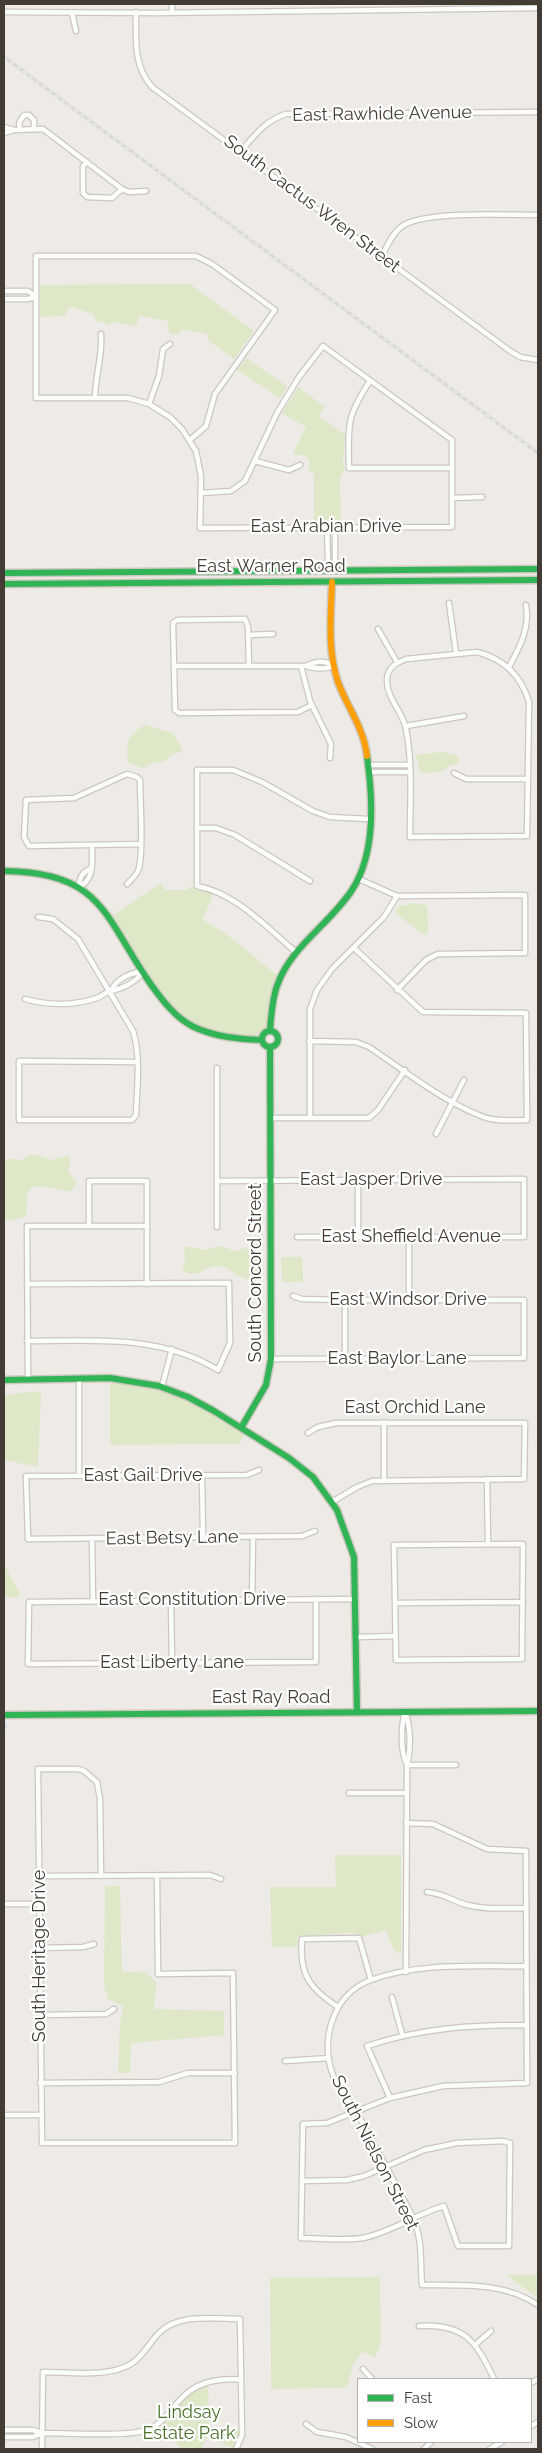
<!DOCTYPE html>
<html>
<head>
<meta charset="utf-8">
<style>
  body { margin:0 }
  #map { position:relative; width:542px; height:2453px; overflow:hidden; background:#eeebe7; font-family:Raleway,sans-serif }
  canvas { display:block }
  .frame { position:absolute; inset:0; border:5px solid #433c34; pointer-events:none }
  .legend { position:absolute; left:357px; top:2378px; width:175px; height:65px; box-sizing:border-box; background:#fff; border:1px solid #b4b1ae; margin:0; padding:6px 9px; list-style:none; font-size:15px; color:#433c34 }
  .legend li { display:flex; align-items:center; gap:10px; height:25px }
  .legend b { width:25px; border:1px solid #b4b1ae }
</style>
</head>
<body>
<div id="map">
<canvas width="542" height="2453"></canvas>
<div class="frame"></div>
<ul class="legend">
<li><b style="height:6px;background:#30b455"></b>Fast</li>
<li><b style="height:6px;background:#ff9f0a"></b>Slow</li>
</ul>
</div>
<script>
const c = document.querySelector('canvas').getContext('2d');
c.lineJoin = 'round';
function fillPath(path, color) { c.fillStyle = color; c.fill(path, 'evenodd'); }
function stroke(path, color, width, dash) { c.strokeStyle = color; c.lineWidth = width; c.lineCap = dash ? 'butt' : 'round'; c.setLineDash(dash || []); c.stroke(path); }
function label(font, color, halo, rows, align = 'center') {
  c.font = font + ' Raleway,sans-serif'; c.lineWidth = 4.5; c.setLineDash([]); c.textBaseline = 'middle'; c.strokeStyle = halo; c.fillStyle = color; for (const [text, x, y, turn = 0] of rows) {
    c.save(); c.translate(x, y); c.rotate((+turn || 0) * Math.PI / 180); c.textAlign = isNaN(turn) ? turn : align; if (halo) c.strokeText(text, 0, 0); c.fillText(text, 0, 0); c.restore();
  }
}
fillPath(new Path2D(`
  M190 284 254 331 234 359 209 341 207 334 182 329 176 335 169 333 168 321 139 316 137 326 113 322 108 325 103 322H97L93 314 71 307 67 310 65 316 40 317V285Z
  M246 358 287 386 280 398 237 370Z
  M298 387 325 407 319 416 345 435 343 462 345 469 340 477 341 522H314V474L308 469 310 462 306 455H295L293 452 306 427 282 413Z
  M145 725 173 733 183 751 172 754 164 762H154L144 768 128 763C126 744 127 734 145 725Z
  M441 752 454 754 459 758 458 764 451 765C444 773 430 774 420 772L416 755Z
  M161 883 165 890H186L193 886 199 890 213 893 203 920 225 933 278 976 269 1001 267 1028 260 1036C251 1037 242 1036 233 1035 167 1028 144 965 113 915Z
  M415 903 427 906 428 932 425 935 396 914 397 907Z
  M30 1155H37L50 1160 68 1156 71 1161 68 1171 77 1183 71 1191C56 1191 47 1185 32 1187L27 1194 26 1216 10 1221 4 1219V1161L13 1158 22 1161Z
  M184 1246 206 1250 220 1246 235 1251 255 1246 260 1248 259 1278C241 1285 235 1269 220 1266 207 1263 197 1282 182 1270L185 1261Z
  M281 1257H302L303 1282H282Z
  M110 1383C169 1384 196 1405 244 1435L239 1444 110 1445Z
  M41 1391 38 1467 4 1460V1395Z
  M4 1568H6L20 1593 18 1597 4 1598Z
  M335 1855H401V1954L394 1950 386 1930 362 1937 354 1933 298 1936 297 1947H272L270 1887H336Z
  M105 1886H120L122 1971 146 1973 156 1982 154 2009 224 2011V2035L131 2043 130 2073H118L120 2023 123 2006 108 1999 104 1983Z
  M506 2275H538V2298Z
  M380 2277 381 2341 375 2357 362 2352 353 2365 347 2388 271 2389 270 2278Z
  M208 2382 209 2431 242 2430 236 2449 207 2437 201 2449H177L180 2447 161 2422 186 2393Z`), '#dee7c7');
stroke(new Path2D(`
  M6 1724V1729`), '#b8daea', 1);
const street = new Path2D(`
  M172 4V12
  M4 12 156 13 538 8
  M136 12C136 40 133 65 152 87L510 351 520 357 538 360
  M72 13 76 31
  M4 127 14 130
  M20 130 19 123 24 115H29L34 120V129
  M4 133 14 130 43 129 122 189 129 192 146 191
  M241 151C254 136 266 120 286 114L538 112
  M87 162 83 166V193L87 197 112 198 122 189
  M382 256C387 246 392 234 401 227 422 210 508 215 538 215
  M4 291H28L36 297
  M4 299H28L36 297
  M370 381C346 417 348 426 349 468H451
  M95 398C95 376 103 355 101 334
  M149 404 159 376 163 349 170 344
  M190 440 206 426 215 394 275 310 212 264 196 256H36V398H128L149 404 170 417 182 429 196 451 201 476 200 528 452 527V440L323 346 299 377 277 413 245 481 231 491 201 493
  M255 461 289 470 300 465
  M452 498 482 497
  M327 527 328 562 331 571 335 562V527
  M449 603 456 653
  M378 629 397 662
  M248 635 273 634
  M477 652C504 659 521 675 529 702L527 836 410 837C410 802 413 764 406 729 403 712 386 698 387 679 388 667 396 663 406 659Z
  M174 666H306C315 669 324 670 334 666
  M249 666 248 627 245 619 177 620 173 623 175 710 179 713 298 712 312 705
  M301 666 310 701 331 744 330 758
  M306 666C315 661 325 660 334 666
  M509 667C520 646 530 629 526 605
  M406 726 464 716
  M368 765H409
  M368 772H409
  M454 773 466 779H528
  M197 828H216L235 835 310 881
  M359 879 397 896 525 895V953L438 954 426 960 397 990
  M127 884C131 880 138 874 139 868 144 848 140 803 140 780L137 777 127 774 74 798 26 800 24 837 29 846 140 844
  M79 887C95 880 92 860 92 845
  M79 887C79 879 82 872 90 869
  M38 917 53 919 78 939 133 1031C141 1056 137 1088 136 1115L132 1120H19V1061L137 1062
  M297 953C267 928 236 893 197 886V770H233L262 782 313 811 330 817 368 819
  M111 991C116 979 131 972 143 972
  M25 999C46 1005 72 1006 94 999 100 998 105 992 111 991 124 988 135 983 143 972
  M309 1041 356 1042 369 1047C402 1069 444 1102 481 1116 495 1122 512 1120 527 1120L526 1013 423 1012 354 948
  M217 1068V1227
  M271 1118H369L378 1110 405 1070
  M310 1118V1009L317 990 332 969 384 917 397 896
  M436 1134 464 1080
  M217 1181 524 1179V1237H297
  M358 1181V1237
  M89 1226V1181H147V1284
  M27 1284 229 1283 230 1343 218 1370C160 1334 92 1341 27 1341
  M345 1300V1359
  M409 1300V1238
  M271 1359 524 1358V1300H345L302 1299 293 1296
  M28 1380 27 1226H147
  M79 1380V1476
  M162 1386 172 1349
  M308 1433 318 1427 336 1423H525L524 1479 372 1481 357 1487 332 1502
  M259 1470 247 1475 26 1476 28 1539 302 1536 315 1531
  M202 1476 203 1537
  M487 1479 488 1544
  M384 1480V1422
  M92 1538 93 1601
  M523 1544 522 1659 396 1660 394 1545Z
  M316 1599V1662L28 1664 29 1602 356 1599
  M171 1600 172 1663
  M252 1600 253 1537
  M395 1603 523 1602
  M357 1637 395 1636
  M405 1712C411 1727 411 1749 407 1765 400 1751 401 1726 405 1712Z
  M349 1793H406
  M39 1876 210 1875 221 1879
  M101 1876 100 1799 97 1782 84 1771 78 1769H38L42 2143H235L233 1973 158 1974 157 1876
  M427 1892C444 1893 452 1901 467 1905 487 1910 506 1908 526 1908
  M4 1904H39
  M40 1948 83 1947 94 1944
  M526 1966C476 1967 419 1962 371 1980 334 1993 319 2039 333 2075 340 2092 353 2105 361 2120 378 2153 397 2185 413 2218 423 2240 420 2262 422 2285 461 2285 504 2282 538 2305
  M406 1972 407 1765H456
  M392 1997 402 2034
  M338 2007C309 1988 299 1974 302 1939L359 1938 371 1980
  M41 2015 106 2014 114 2009
  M285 2061 329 2058
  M40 2083 159 2082 188 2073H235
  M390 2098 367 2046C422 2028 469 2025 526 2025
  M4 2115H41
  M303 2181 347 2180 364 2176 424 2150 457 2143 503 2141 510 2143 509 2246H458L444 2206C416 2214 392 2232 363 2238 344 2241 320 2238 301 2238L303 2124 327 2123 390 2098 443 2086 527 2083 526 1851 487 1849 433 1824 406 1823
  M419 2326C464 2323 476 2341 494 2379
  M476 2344 491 2331
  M363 2369 372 2379
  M531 2383 538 2379
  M306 2424 317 2432 346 2437 372 2449
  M531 2426 538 2422
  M4 2430H33L42 2433C67 2433 126 2437 147 2430 165 2423 172 2406 186 2394 202 2380 221 2379 241 2379
  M4 2437H33L42 2433
  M42 2449 43 2372C69 2372 107 2378 131 2364 143 2357 149 2343 159 2333 178 2313 215 2319 240 2319L242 2435 236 2449
  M424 2449 431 2442
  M490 2449 502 2442`);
const fast = new Path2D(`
  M4 573 538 569
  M4 584 538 580
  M4 871C104 872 104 918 152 986 163 1001 175 1017 192 1026 214 1037 238 1039 262 1040
  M270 1031C271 1016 272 1000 277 986 290 947 330 924 352 890 376 853 373 799 367 756
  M262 1039a8 8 0 1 1 16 0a8 8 0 1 1-16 0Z
  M4 1380 110 1378 159 1386 188 1397 214 1411 289 1458 313 1477 337 1510 354 1557 357 1712
  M241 1428 266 1385 271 1359 270 1047
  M4 1715 538 1711`);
const slow = new Path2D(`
  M332 582C331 615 327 650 338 682 347 707 364 728 367 756`);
stroke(street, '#cac7c3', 7);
stroke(fast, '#cdc8be', 9);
stroke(slow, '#cdc8be', 9);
stroke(street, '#fcfcfb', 4.5);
stroke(fast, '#30b455', 6);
stroke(slow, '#ff9f0a', 6);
const rail = new Path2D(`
  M4 57 538 453`);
stroke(rail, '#d8d7d7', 3);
stroke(rail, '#fff', 1, [4]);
label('18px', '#433c34', '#fff', [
  ["East Rawhide Avenue",382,114,-1],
  ["South Cactus Wren Street",312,204,37],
  ["East Arabian Drive",326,527],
  ["East Warner Road",271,567],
  ["East Jasper Drive",371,1180],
  ["East Sheffield Avenue",411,1237],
  ["South Concord Street",256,1273,-90],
  ["East Windsor Drive",408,1300],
  ["East Baylor Lane",397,1359],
  ["East Orchid Lane",415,1408],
  ["East Gail Drive",143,1476],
  ["East Betsy Lane",172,1538,-1],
  ["East Constitution Drive",192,1600],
  ["East Liberty Lane",172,1663],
  ["East Ray Road",271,1698],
  ["South Heritage Drive",40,1956,-90],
  ["South Nielson Street",375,2153,63]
]);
label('18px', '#4a712a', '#fff', [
  ["Lindsay",189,2413],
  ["Estate Park",189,2434]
]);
</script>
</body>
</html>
